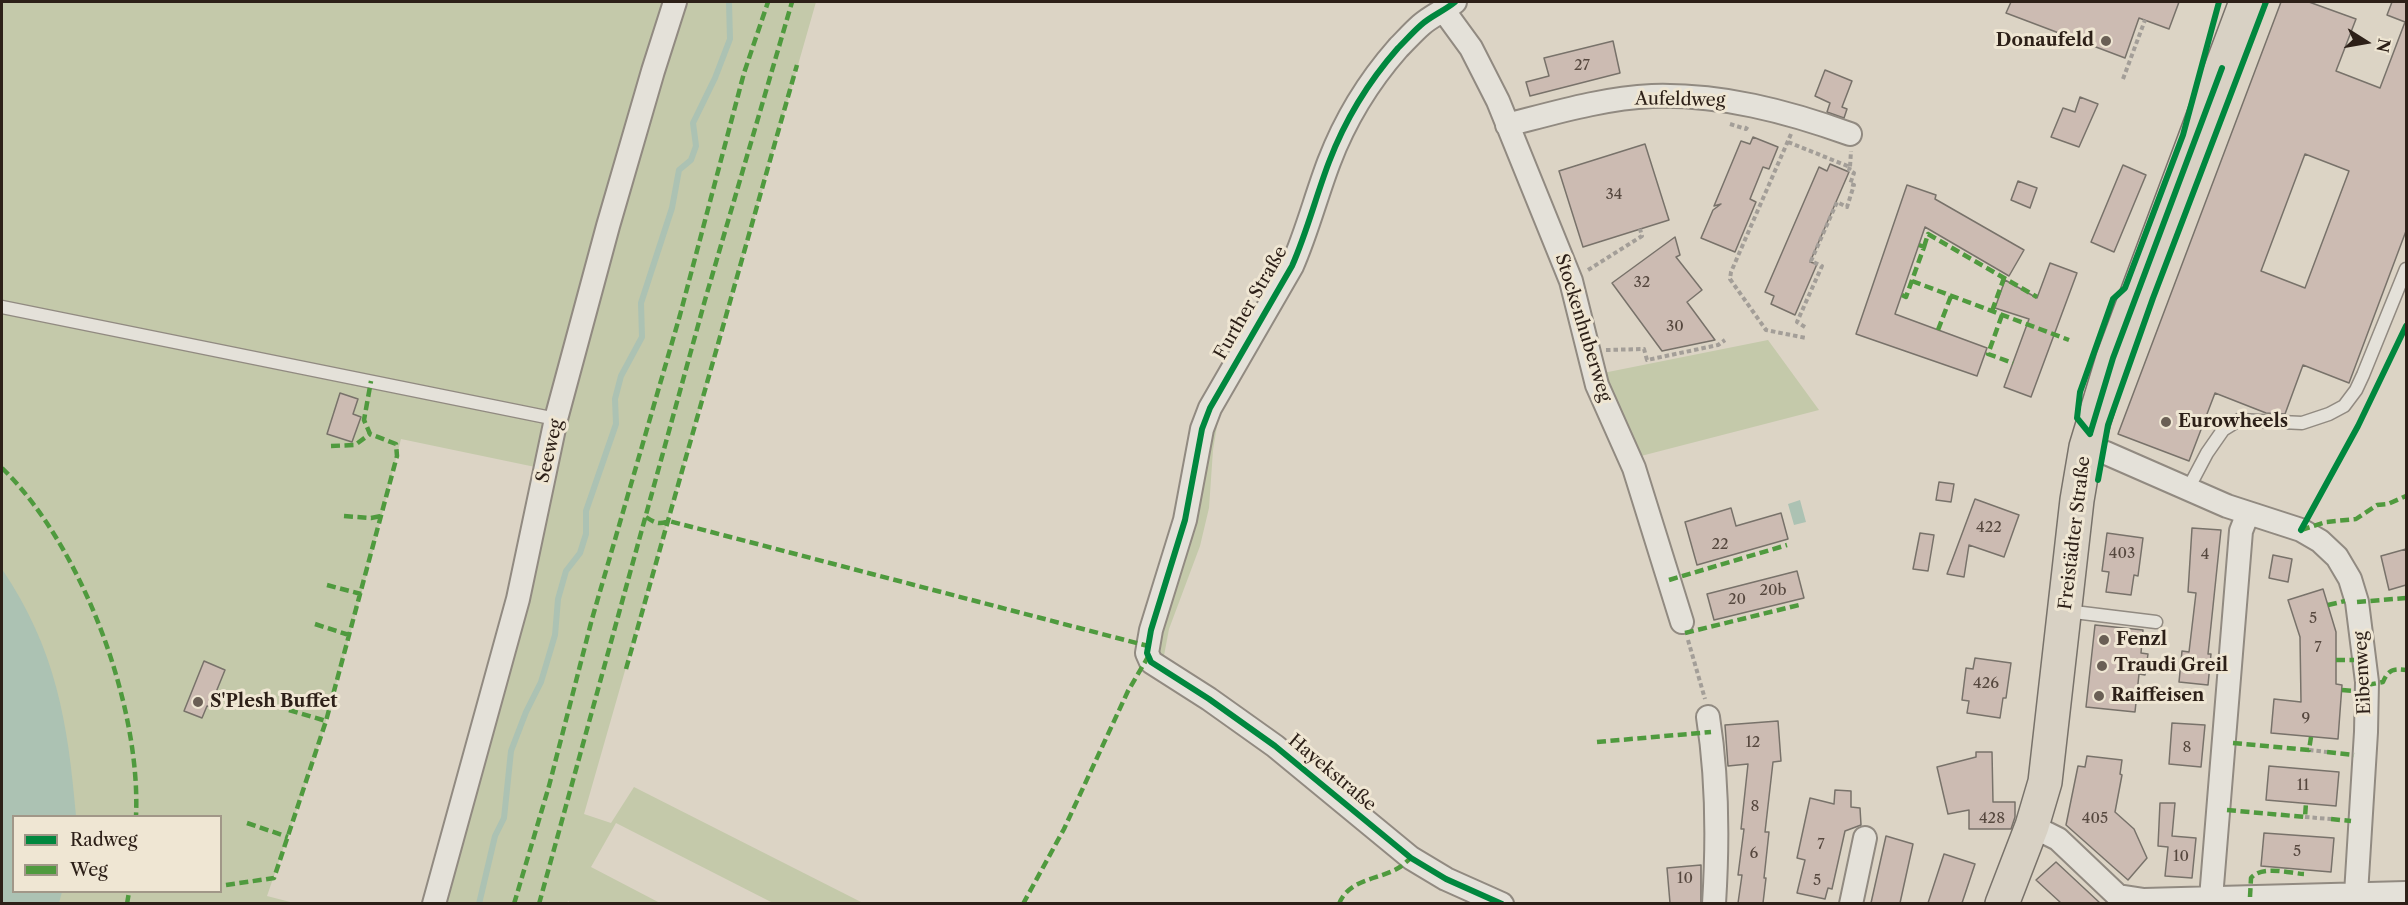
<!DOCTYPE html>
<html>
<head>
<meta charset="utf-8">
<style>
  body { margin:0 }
  #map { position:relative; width:2408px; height:905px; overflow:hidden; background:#dcd4c5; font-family:"Libre Caslon Text",serif }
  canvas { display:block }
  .frame { position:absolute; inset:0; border:3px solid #2d2018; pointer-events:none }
  .legend { position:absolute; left:12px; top:815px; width:210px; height:78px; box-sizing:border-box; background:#efe6d3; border:2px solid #a19788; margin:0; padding:8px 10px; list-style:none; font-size:18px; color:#2d2018 }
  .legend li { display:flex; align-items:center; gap:12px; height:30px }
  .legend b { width:30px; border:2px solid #a19788 }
  .north { position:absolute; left:2336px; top:12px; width:60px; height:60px; -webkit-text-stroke:4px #efe6d3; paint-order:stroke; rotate:101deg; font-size:16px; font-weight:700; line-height:24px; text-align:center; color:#2d2018 }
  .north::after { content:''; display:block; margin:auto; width:21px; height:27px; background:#2d2018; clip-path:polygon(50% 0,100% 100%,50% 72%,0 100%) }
</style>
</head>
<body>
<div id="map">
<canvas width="2408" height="905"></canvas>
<div class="frame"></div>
<ul class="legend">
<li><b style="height:8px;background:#00873e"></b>Radweg</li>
<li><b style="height:8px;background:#4f9a3e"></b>Weg</li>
</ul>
<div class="north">N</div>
</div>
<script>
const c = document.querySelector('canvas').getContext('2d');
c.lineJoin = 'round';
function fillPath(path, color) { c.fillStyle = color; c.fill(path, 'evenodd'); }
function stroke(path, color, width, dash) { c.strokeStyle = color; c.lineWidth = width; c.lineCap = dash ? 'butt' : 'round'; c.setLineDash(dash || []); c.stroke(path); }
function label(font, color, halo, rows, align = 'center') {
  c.font = font + ' "Libre Caslon Text",serif'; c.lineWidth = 6; c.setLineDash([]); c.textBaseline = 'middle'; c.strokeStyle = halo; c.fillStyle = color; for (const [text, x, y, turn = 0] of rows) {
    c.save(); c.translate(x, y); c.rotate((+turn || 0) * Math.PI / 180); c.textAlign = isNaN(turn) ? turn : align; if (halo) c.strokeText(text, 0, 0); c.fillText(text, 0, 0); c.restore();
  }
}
fillPath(new Path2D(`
  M2 2H666L540 468 401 439 368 570 320 742 267 896 294 903 2 904ZM14 816H220V892H14Z
  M683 2H816L584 814 611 823 634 787 863 903H773L616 823 591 867 660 903 572 904 568 901 567 904H442L568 408Z
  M1768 340 1819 410 1641 456 1603 373Z
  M1222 396 1213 450 1209 508 1200 546 1169 629 1163 661 1156 653Z`), '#c4c9aa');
fillPath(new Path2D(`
  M1800 500 1806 522 1794 525 1788 504Z
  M2 569C56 649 68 722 76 816H14V892H62L59 903H2Z`), '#acc2b3');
stroke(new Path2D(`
  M479 904 495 836 504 818 511 751 526 712 541 682 555 635 558 599 566 571 580 553 586 534V511L616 424 615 399 621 376 642 337 641 303 672 208 679 170 691 160 696 146 693 123 715 78 730 39 729 2`), '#acc2b3', 6);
const building = new Path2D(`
  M2011 2H2179L2169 29 2139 18 2125 58 2006 13Z
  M2281 2H2309L2356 19 2336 71 2380 88 2405 22 2387 15 2392 2H2406V231L2349 383 2303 365 2285 414 2266 413 2215 393 2189 461 2118 434ZM2305 154 2349 171 2305 288 2261 271Z
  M1613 41 1620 73 1530 96 1526 82 1549 76 1544 58Z
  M1825 70 1852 81 1842 107 1847 109 1844 118 1827 112 1830 103 1815 96Z
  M2080 97 2098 104 2079 147 2051 137 2063 108 2075 112Z
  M1753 137 1778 147 1769 169 1763 167 1750 199 1756 202 1735 252 1701 238 1713 210 1721 204 1714 206 1741 141 1750 144Z
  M1645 144 1669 220 1583 247 1559 171Z
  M1830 164 1849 172 1810 262 1817 264 1795 315 1771 304 1774 296 1765 292 1819 167 1827 171Z
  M2123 165 2146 175 2114 252 2091 242Z
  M2018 181 2037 188 2030 208 2011 200Z
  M1907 185 1936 195 1935 199 2024 250 2009 276 1925 227 1895 314 1987 348 1977 376 1856 334Z
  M1675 237 1680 255 1676 257 1702 290 1687 302 1715 340 1662 351 1612 283Z
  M2050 263 2077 273 2031 397 2004 387 2029 319 1995 308 2005 280 2037 298Z
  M340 393 358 399 353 414 361 417 352 442 327 434Z
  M1939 482 1954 484 1951 502 1936 500Z
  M1975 499 2019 515 2004 557 1969 545 1964 577 1947 574Z
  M1731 508 1736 526 1781 513 1788 539 1697 565 1685 522Z
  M2192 528 2221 530 2208 654H2211L2208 685 2179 682 2182 651 2189 652 2196 593 2188 592Z
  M1920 533 1934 535 1928 571 1913 569Z
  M2107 533 2143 538 2138 576 2134 575 2131 595 2106 592 2109 572 2102 571Z
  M2406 549V585L2389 590 2381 556Z
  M2273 555 2292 559 2288 582 2269 578Z
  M1797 571 1804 598 1714 620 1707 594Z
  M2323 589 2336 632V684L2342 685 2338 739 2271 733 2274 699 2301 702 2300 637 2288 600Z
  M2095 625 2143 630 2141 653 2148 654 2145 675 2139 674 2135 712 2086 707Z
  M1975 658 2011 663 2006 698H2003L2000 718 1967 713 1969 701 1962 700 1966 668 1973 669Z
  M204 661 225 670 210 707 207 706 202 718 184 711Z
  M1778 721 1781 761 1773 762 1765 832H1769L1764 878H1766L1763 903H1738L1742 875H1738L1744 829H1741L1748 764 1728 766 1725 725Z
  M2172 723 2205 725 2201 767 2169 764Z
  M1976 752H1992L1993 802H2015V817L2011 829H1969V810L1948 814 1937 767 1976 757Z
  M2087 756 2122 760 2120 774 2122 775 2115 812 2134 829 2147 858 2128 880 2066 825 2078 766 2085 767Z
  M2269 766 2339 772 2336 806 2266 800Z
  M1835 790 1851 791V807L1860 808 1861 825 1845 831 1832 889 1828 888 1825 899 1797 893 1805 860 1797 858 1810 798 1834 804Z
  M2160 803H2175L2172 836 2196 838 2192 878 2165 876 2168 847 2158 846Z
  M2264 833 2334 838 2331 872 2261 866Z
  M1886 836 1913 844 1900 903H1871Z
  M1944 854 1975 864 1962 903H1928Z
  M2056 862 2100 903H2061L2036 880Z
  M1701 865V903H1670L1667 868Z`);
fillPath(building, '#ccbbb2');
stroke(building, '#78726a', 1.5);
const lane = new Path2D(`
  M2 307 556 419
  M2188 489 2207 453 2223 430 2239 420 2302 423 2329 414 2344 406 2356 390 2363 375 2406 269
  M2066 611 2156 622`);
const street = new Path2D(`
  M1455 2C1444 11 1431 16 1421 25 1413 32 1405 41 1398 48 1369 81 1345 120 1329 162 1316 196 1307 232 1292 266L1210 408 1202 429 1185 520 1151 630 1147 653 1151 662 1209 699 1275 746 1411 858 1446 879 1502 904
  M1444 11 1471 48 1498 101 1571 281 1597 385 1634 468 1682 622
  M1507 125C1554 113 1604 98 1652 96 1721 94 1786 111 1850 134
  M2086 447 2106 453 2227 506 2301 530 2320 541 2337 557 2350 579 2357 602 2367 682 2366 732 2356 894
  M1708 717C1718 780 1718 841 1714 904
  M2032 826 2058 839 2118 896 2144 900 2406 893
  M2211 898 2241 531 2248 513
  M434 904 518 599 556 419 608 226 653 71 675 2
  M1851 904 1865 838`);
const primary = new Path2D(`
  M2002 904 2032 826 2045 782 2077 500 2086 447 2113 358 2246 2`);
stroke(lane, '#918a81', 15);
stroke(street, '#918a81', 26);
stroke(primary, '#78726a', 36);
stroke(new Path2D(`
  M2123 79 2145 20
  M1730 124 1746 129 1749 124
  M1791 134 1731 272 1730 279 1766 330 1806 338
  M1788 142 1850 167 1851 151
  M1588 270 1642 236 1640 229
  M1805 327 1797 322 1822 266 1811 261 1837 202 1847 207 1854 185 1850 184 1854 173 1849 170 1850 167
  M1606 350 1644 349 1647 360 1718 345 1725 340
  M1688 640 1705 699
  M2309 750 2327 752
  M2305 817 2331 819`), '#a39e98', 4, [4.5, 3]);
stroke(lane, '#e4e1d9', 12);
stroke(street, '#e4e1d9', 22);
stroke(primary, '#d8d1c4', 33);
stroke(new Path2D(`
  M1924 247 1928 234 2037 297
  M1912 281 2069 340
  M1902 295 1906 297 1924 247 1919 245
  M1992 311 2004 278
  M2002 315 1988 354 2013 363
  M1938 330 1951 296
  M331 446 355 445 370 434
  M2 468C82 546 141 705 136 816
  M344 516 371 518 381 516
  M646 517C655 523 659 525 669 521L1148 646
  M2301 530 2326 522 2356 519 2377 505 2388 504 2406 496
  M1669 580 1787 545
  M327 585 361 594
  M2357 602 2406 598
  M2328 605 2345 601
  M315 624 349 635
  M1685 633 1803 604
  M2336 660H2354
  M626 669 797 65
  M2367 685 2383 682C2388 670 2393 668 2406 670
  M2342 690 2355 691
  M289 710 326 721
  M1597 742 1711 732
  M2233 743 2309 750 2311 737
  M2327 752 2354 755
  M2227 810 2305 817 2306 803
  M2331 819 2351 821
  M247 823 288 837
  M226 885 274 878 326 721 397 456 396 444 370 434 364 420 371 381
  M2250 897 2251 878C2262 865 2288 873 2304 874
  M127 904 129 892
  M514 904 549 786 592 619 680 315 744 73 768 2
  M539 904 705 300 792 2
  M1023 904 1064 829 1128 691 1148 657
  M1339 904C1349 878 1380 880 1400 867 1403 865 1407 861 1411 858`), '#4f9a3e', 4.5, [9, 4.5]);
stroke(new Path2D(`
  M1455 2C1444 11 1431 16 1421 25 1413 32 1405 41 1398 48 1369 81 1345 120 1329 162 1316 196 1307 232 1292 266L1210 408 1202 429 1185 520 1151 630 1147 653 1151 662 1209 699 1275 746 1411 858 1446 879 1502 904
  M2090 434 2077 418 2080 392 2113 299 2125 288 2183 135 2219 2
  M2090 434 2113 358 2222 68
  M2098 480 2108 425 2153 298 2266 2
  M2301 530 2358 426 2406 326`), '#00873e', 6);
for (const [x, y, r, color] of [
  [2106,41,6,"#6a5f55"],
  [2166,422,6,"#6a5f55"],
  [2104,640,6,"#6a5f55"],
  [2102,666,6,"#6a5f55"],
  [2099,696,6,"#6a5f55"],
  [198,702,6,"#6a5f55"]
]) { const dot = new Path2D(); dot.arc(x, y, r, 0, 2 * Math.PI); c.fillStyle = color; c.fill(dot); stroke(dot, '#efe6d3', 2); }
label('15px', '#55473e', null, [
  ["27",1582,66],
  ["34",1614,195],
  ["32",1642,283],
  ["30",1675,327],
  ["422",1989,528],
  ["22",1720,545],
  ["403",2122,554],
  ["4",2205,555],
  ["20b",1773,591],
  ["20",1737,600],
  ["5",2313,619],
  ["7",2318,648],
  ["426",1986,684],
  ["9",2306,719],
  ["12",1753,743],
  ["8",2187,748],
  ["11",2303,786],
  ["8",1755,807],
  ["428",1992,819],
  ["405",2095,819],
  ["7",1821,845],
  ["5",2297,852],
  ["6",1754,854],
  ["10",2181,857],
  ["10",1685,879],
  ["5",1817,881]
]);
label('bold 18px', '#2d2018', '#efe6d3', [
  ["Donaufeld",2094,41,"right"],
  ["Eurowheels",2178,422],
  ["Fenzl",2116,640],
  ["Traudi Greil",2114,666],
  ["Raiffeisen",2111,696],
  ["S'Plesh Buffet",210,702]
], 'left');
label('18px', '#2d2018', '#efe6d3', [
  ["Aufeldweg",1680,100,1],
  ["Further Straße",1251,303,-60],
  ["Stockenhuberweg",1583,328,73],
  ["Seeweg",550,451,-77],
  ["Freistädter Straße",2075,533,-83],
  ["Eibenweg",2363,673,-93],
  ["Hayekstraße",1332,773,40]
]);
</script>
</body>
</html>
